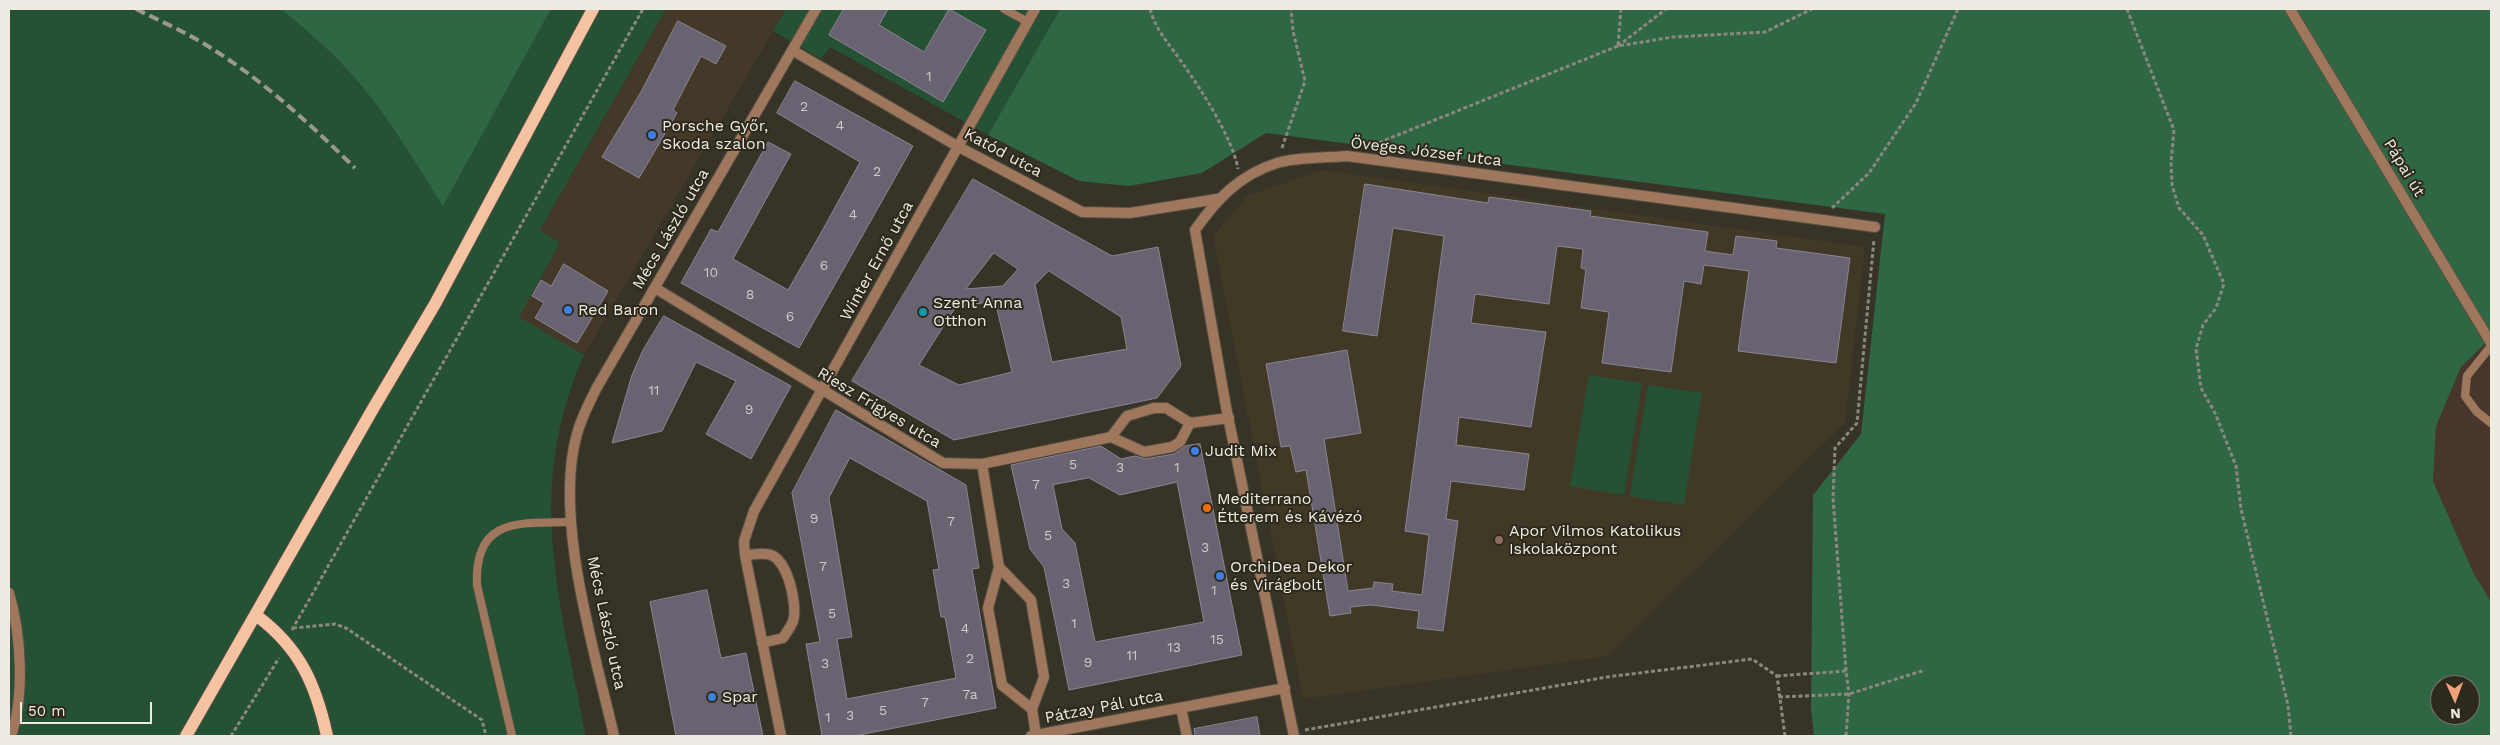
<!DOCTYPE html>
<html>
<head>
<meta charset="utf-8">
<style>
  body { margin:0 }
  #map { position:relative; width:2500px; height:745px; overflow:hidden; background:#373326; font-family:"Work Sans",sans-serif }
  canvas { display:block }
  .frame { position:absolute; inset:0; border:10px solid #eeebe3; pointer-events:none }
  .north { position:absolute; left:2430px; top:675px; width:50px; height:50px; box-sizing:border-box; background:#2d291c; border:1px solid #7a776c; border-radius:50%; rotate:178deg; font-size:14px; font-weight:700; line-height:20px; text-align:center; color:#eeebe3 }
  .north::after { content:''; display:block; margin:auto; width:18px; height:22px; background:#f0a279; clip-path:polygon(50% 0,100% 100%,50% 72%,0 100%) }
  .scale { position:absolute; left:20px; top:702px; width:132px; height:22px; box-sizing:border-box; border:2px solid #eeebe3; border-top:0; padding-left:6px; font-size:15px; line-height:18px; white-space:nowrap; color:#eeebe3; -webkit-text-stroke:4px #2d291c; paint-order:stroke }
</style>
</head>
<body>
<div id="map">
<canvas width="2500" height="745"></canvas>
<div class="frame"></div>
<div class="north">N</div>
<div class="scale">50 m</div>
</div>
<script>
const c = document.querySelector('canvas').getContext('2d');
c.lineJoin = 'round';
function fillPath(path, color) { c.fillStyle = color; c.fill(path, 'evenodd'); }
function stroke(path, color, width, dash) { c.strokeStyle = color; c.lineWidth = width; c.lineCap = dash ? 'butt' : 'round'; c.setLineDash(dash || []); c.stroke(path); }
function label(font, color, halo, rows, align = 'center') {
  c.font = font + ' "Work Sans",sans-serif'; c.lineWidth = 4; c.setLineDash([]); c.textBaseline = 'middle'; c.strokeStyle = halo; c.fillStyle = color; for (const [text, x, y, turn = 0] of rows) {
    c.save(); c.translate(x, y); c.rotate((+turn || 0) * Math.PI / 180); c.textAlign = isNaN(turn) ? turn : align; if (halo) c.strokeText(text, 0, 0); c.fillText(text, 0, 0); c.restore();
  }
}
fillPath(new Path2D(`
  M666 9H786L584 355 518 318 560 243 540 230Z`), '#443929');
fillPath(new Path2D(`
  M2491 338V602L2473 572 2433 481 2436 426 2461 367Z`), '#48362d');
fillPath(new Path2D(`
  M1322 170 1865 247 1845 423 1608 656 1303 699 1213 236 1247 196Z`), '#403926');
fillPath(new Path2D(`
  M9 9H281C306 30 332 52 354 77 388 116 415 162 443 205L551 9H666L540 230 560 243 519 317 584 355C524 490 560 599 586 736H9C9 702 12 668 9 634Z
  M786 9H1060L988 135 830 47 821 59 773 31Z
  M1589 375 1642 383 1624 495 1570 486Z
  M1648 385 1702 393 1684 505 1630 496Z`), '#255135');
fillPath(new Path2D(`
  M281 9H551L443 206C415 162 388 116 354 77 332 52 306 30 281 9Z
  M1060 9H2491V338L2461 367 2436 426 2433 481 2473 572 2491 602V736H1814L1811 709 1813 495 1861 434 1885 214 1266 133 1202 173 1129 186 1079 181 988 135ZM2440 685H2470V715H2440Z`), '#2f6643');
const building = new Path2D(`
  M844 9H888L879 25 924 52 949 9 986 30 943 102 829 35Z
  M678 21 726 46 716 64 701 56 673 110 677 113 639 178 602 157 641 92Z
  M795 81 913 146 799 348 681 283 711 229 718 232 768 142 791 154 733 259 788 290 822 231 860 162 777 113Z
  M973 179 1112 256 1158 247 1181 366 1157 398 954 440 852 381ZM994 253 1018 269 1003 286 966 289ZM1049 271 1121 317 1127 349 1052 362 1035 285ZM995 301 1012 372 959 385 919 365 955 308Z
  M1365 184 1488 203 1489 197 1591 211 1590 216 1708 232 1705 251 1733 255 1736 236 1777 241 1776 248 1850 258 1836 363 1738 351 1749 271 1704 265 1701 284 1684 281 1671 372 1602 363 1609 312 1581 308 1586 269 1581 268 1583 249 1557 246 1549 304 1475 294 1471 323 1546 332 1531 427 1459 417 1456 445 1529 454 1524 490 1451 481 1446 519 1458 521 1443 631 1417 628 1419 611 1371 605 1350 607 1351 613 1330 616 1306 470 1296 472 1290 446 1281 447 1266 364 1347 350 1361 433 1324 439 1348 591 1373 588 1374 582 1393 584 1392 591 1422 595 1429 535 1405 531 1444 236 1393 228 1377 336 1343 331Z
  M564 264 608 291 577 343 535 318 544 303 532 296 541 280 551 286Z
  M664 316 791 386 751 459 706 434 736 381 696 362 662 431 612 443 632 375 643 350Z
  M836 410 966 485 979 568 972 569 996 708 854 736H822L806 644 820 642 792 493ZM850 458 927 501 939 569 933 570 941 617H945L956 678 847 699 837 639 852 637 829 498Z
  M1200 444 1242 655 1069 690 1044 567 1030 549 1011 465 1101 446 1121 459 1135 456 1145 459 1174 454 1185 446ZM1089 478 1120 495 1177 482 1204 622 1095 642 1075 543 1062 529 1053 485Z
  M707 590 721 658 746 653 763 736H676L650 602Z
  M1257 717 1260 736H1195L1194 729Z`);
fillPath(building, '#696270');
stroke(building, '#8b8493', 1);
const service = new Path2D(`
  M1004 9 1028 22
  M2491 346 2467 376 2465 396 2477 412 2491 423
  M512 736 477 585C474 517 520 523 571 522`);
const minor = new Path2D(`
  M2290 9 2491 343
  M792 50 957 146 1082 212 1130 213 1217 199
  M655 288 943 463 982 464 1111 437 1144 452 1172 447 1180 442 1190 423
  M1111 437 1127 416 1154 408H1166L1190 423 1229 418
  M982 464 999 567 988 608 1002 685 1032 709
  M745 555C752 555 764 552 771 555 788 561 798 606 793 621 791 627 786 633 783 638L762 643
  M999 567 1031 600 1044 677 1032 709 1036 735
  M9 593C21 634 25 695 11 736
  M1181 708 1187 736
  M614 736C595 652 553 518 577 434 581 418 589 404 596 389L816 9
  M781 736 745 555 744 541 754 511 1035 9
  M1031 736 1285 688
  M1294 736 1226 407 1195 230C1217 199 1239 175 1277 163 1297 157 1326 158 1347 156L1875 227`);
const primary = new Path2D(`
  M257 616C300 648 316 685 327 736
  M186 736 374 407 435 304 593 9`);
stroke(service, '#545044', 9);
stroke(minor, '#545044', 12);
stroke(primary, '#545044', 14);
stroke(new Path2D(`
  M1150 9C1156 31 1171 46 1183 64 1201 89 1233 139 1238 169
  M2127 9 2174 130 2171 162 2172 185 2179 208 2203 235 2224 284 2216 308 2203 325 2196 349 2201 388 2215 413 2236 466 2241 509 2288 705 2291 736
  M1618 45 1621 9
  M1618 46 1666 9
  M1373 145 1618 46 1673 37 1765 32 1812 9
  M1282 148 1305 81 1293 31 1291 9
  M1832 208 1869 173 1916 103 1958 9
  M293 628 335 624 346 628 482 720 486 736
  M292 630 643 9
  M1846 671 1833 498 1835 448 1857 423 1874 239
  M1777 676 1846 671 1849 694 1846 736
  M1779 697 1849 694 1925 670
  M1305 730 1607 677 1752 659 1777 676 1785 736
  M231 736 279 658`), '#8c887e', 3, [4, 2.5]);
stroke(service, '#9f775c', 8);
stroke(minor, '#9f775c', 10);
stroke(primary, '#f5c2a2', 12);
stroke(new Path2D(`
  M136 9C162 22 190 34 214 50 266 83 311 125 355 168`), '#9c988e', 4, [10, 5]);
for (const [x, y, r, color] of [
  [652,135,5,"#3f7fe0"],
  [568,310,5,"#3f7fe0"],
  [923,312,5,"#0f9aa8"],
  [1195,451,5,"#3f7fe0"],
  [1207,508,5,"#e8710a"],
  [1499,540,5,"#8d6e63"],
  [1220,576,5,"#3f7fe0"],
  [712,697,5,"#3f7fe0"]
]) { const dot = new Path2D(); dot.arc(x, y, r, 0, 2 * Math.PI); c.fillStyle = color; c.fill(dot); stroke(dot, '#2d291c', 2); }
label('14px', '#cdc9c6', null, [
  ["1",929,77],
  ["2",804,107],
  ["4",840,126],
  ["2",877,172],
  ["4",853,215],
  ["6",824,266],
  ["10",711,273],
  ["8",750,295],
  ["6",790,317],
  ["11",654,391],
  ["9",749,410],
  ["5",1073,465],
  ["3",1120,468],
  ["1",1177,468],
  ["7",1036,485],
  ["9",814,519],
  ["7",951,522],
  ["5",1048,536],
  ["3",1205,548],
  ["7",823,567],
  ["3",1066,584],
  ["1",1214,591],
  ["5",832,614],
  ["1",1074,624],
  ["4",965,629],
  ["15",1217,640],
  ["13",1174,648],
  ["11",1132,656],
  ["2",970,659],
  ["9",1088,663],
  ["3",825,664],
  ["7a",970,695],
  ["7",925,703],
  ["5",883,711],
  ["3",850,716],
  ["1",828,718]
]);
label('16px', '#eeebe3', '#2d291c', [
  ["Porsche Győr,",662,126],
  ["Skoda szalon",662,144],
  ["Szent Anna",933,303],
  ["Otthon",933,321],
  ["Red Baron",578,310],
  ["Judit Mix",1205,451],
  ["Mediterrano",1217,499],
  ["Étterem és Kávézó",1217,517],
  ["Apor Vilmos Katolikus",1509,531],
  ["Iskolaközpont",1509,549],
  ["OrchiDea Dekor",1230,567],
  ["és Virágbolt",1230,585],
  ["Spar",722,697]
], 'left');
label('16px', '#eeebe3', '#2d291c', [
  ["Öveges József utca",1426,152,7],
  ["Katód utca",1003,153,28],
  ["Pápai út",2404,168,59],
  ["Mécs László utca",671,229,-60],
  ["Winter Ernő utca",877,261,-61],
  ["Riesz Frigyes utca",879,408,31],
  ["Mécs László utca",606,623,78],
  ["Pátzay Pál utca",1104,707,-11]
]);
</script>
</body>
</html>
